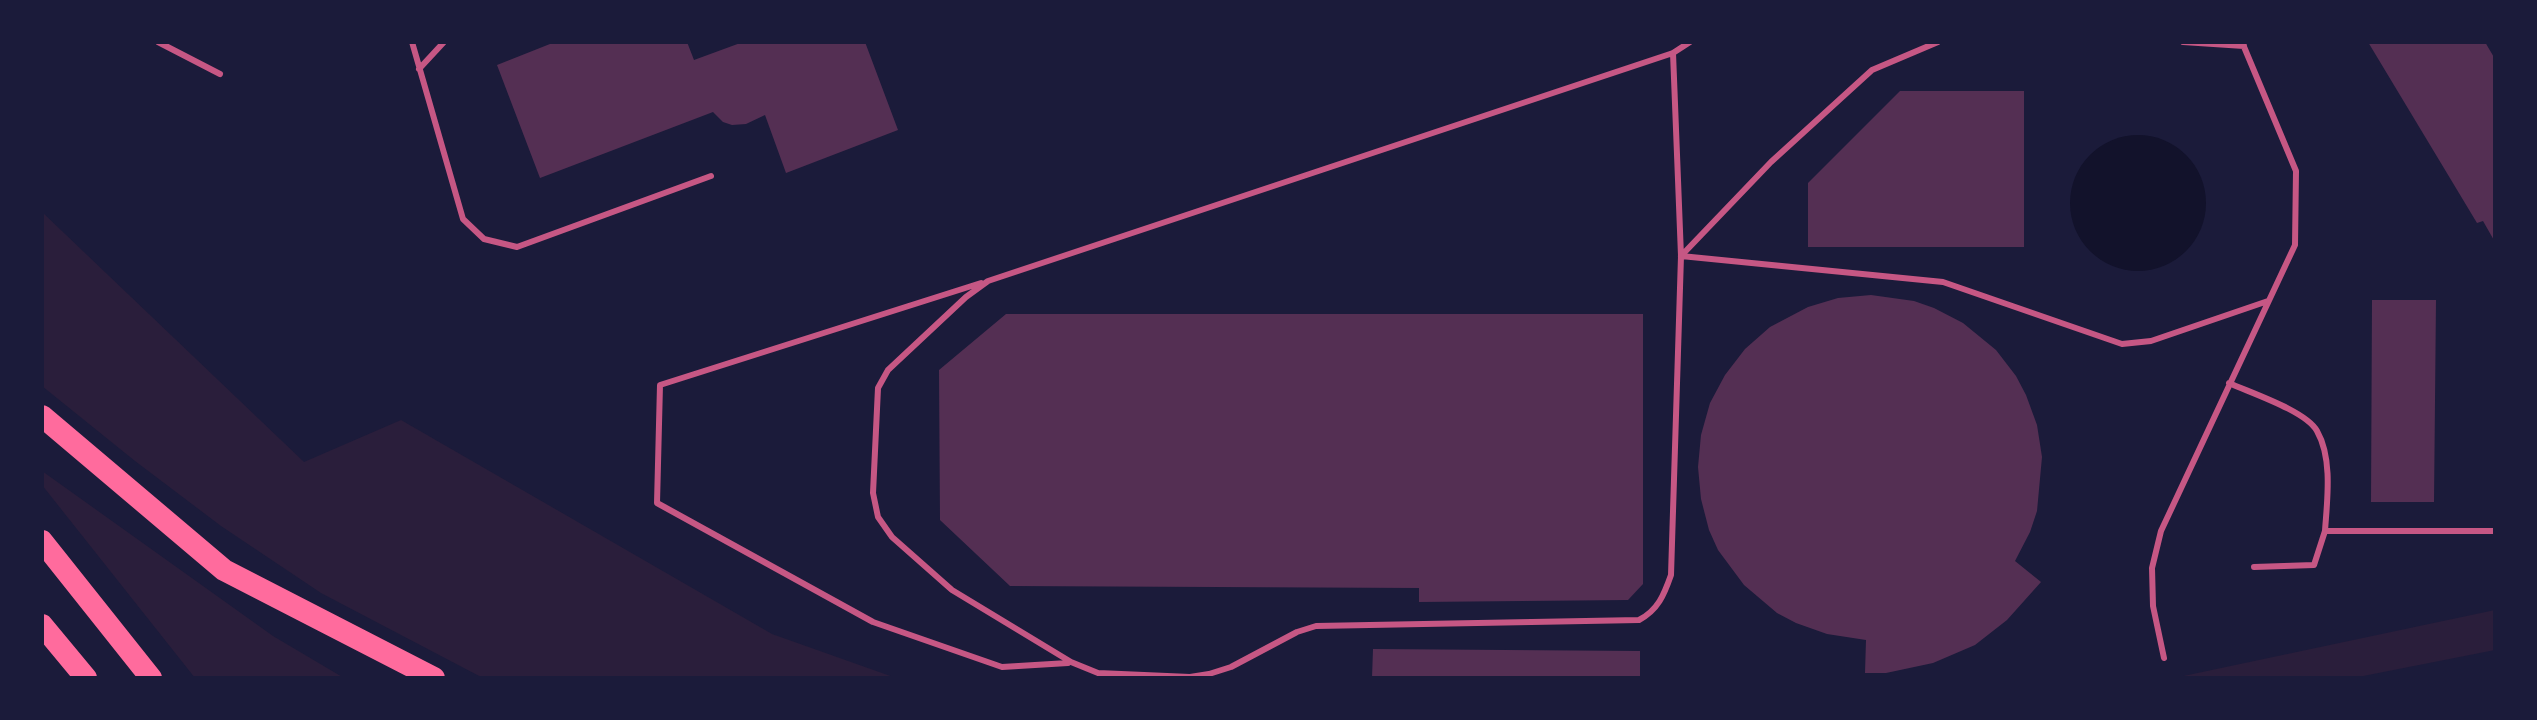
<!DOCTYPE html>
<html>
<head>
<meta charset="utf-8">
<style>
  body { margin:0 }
  #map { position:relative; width:2537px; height:720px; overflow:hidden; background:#1b1b3a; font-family:Karla,sans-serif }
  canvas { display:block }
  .frame { position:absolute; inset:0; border:44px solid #1b1b3a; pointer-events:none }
</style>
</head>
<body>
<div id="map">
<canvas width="2537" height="720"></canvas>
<div class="frame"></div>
</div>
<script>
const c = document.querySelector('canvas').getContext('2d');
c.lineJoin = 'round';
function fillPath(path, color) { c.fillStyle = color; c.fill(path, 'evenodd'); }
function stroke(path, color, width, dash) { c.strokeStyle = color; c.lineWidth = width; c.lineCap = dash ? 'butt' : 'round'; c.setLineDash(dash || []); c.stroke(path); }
fillPath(new Path2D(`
  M42 212 304 462 401 420 772 634 896 678H483L321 593 221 526 135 461 42 386Z
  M42 471 273 636 344 678H195L42 485Z
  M2495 610V650L2353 678H2174Z`), '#2a1e3b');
fillPath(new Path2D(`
  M2070 203a68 68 0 1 1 136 0a68 68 0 1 1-136 0Z`), '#12122b');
fillPath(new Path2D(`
  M555 42H687L694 60 743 42H865L898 130 786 173 765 115 746 124 732 125 723 122 713 112 540 178 497 65Z
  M2368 42H2485L2495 59V242L2483 221 2477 223Z
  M1900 91H2024V247H1808V183Z
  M1871 295 1914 301 1934 308 1963 323 1996 350 2016 376 2026 395 2037 425 2042 457 2037 511 2030 532 2015 561 2041 582 2007 620 1975 645 1933 663 1886 673H1865L1866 640 1827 634 1796 623 1777 613 1744 585 1718 550 1709 530 1701 499 1698 467 1701 435 1710 403 1725 375 1745 349 1770 327 1808 307 1838 298Z
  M2372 300H2436L2434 502H2371Z
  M1006 314H1643V584L1628 600 1419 602V588L1010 586 940 520 939 370Z
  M1373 649 1640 651V678H1372Z`), '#542f53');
stroke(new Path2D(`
  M158 42 220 74
  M412 42 463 219 484 239 517 247 711 176
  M2183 42 2244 46
  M1673 53 1681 256 1671 575C1664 595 1658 610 1639 620L1316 626 1297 632 1231 667 1209 674 1190 677 1098 673 1071 662 952 590 892 537 878 517 873 493 878 388 888 370 966 297 988 281 1673 53 1690 42
  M419 69 444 42
  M1681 256 1943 282 2122 344 2151 341 2268 301
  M1681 256 1771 162 1872 70 1938 42
  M981 283 660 385 657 503 873 622 1002 667 1068 663
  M2229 383C2251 393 2306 411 2317 431 2333 459 2327 501 2325 531H2495
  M2254 567 2314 565 2325 531
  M2164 658 2153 606 2152 568 2161 531 2295 245 2296 171 2242 42`), '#c65784', 6);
stroke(new Path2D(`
  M42 416 224 570 434 678
  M42 541 151 678
  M42 625 86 678`), '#ff6b9d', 22);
</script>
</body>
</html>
